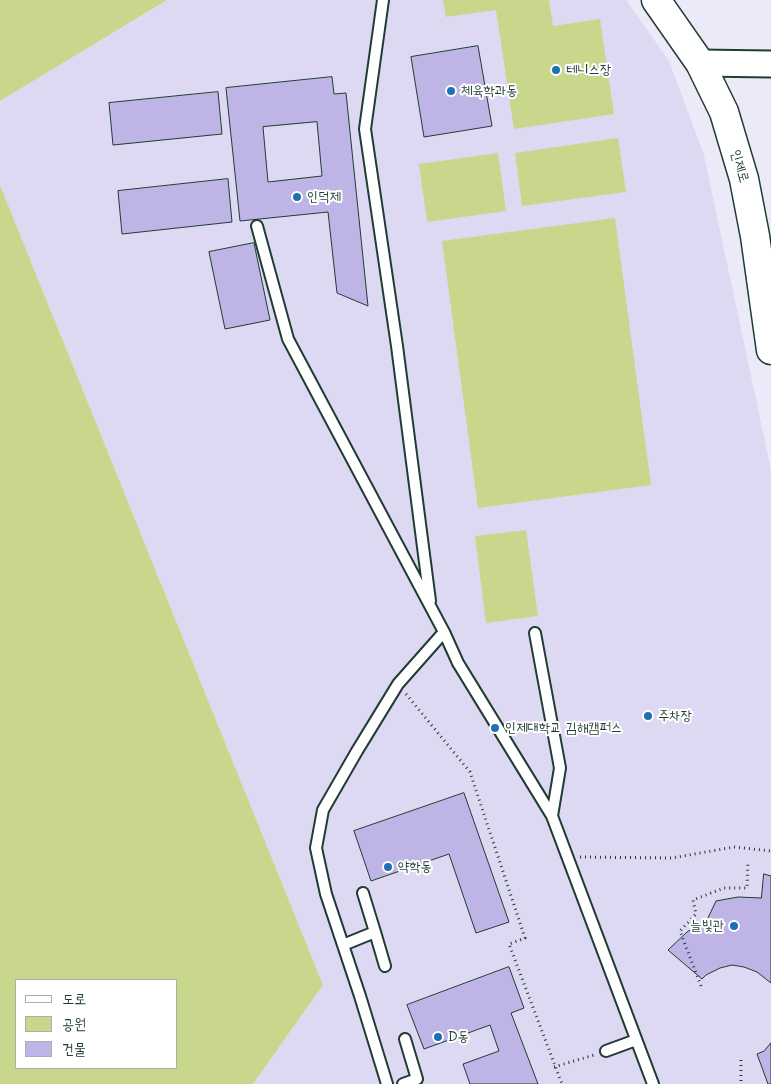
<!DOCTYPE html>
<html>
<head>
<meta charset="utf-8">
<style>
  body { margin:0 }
  #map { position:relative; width:771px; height:1084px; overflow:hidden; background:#ece9f8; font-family:Mali,"Poor Story",sans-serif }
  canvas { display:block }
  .legend { position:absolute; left:15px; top:979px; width:162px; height:90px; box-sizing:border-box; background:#fff; border:1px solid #a5b1ae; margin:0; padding:6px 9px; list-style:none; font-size:15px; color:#1f3d34 }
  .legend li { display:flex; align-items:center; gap:10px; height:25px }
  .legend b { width:25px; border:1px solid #a5b1ae }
</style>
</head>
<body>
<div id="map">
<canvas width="771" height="1084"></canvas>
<ul class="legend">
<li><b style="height:6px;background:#fff"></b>도로</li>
<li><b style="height:14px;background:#c8d78b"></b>공원</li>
<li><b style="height:14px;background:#beb5e6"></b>건물</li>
</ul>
</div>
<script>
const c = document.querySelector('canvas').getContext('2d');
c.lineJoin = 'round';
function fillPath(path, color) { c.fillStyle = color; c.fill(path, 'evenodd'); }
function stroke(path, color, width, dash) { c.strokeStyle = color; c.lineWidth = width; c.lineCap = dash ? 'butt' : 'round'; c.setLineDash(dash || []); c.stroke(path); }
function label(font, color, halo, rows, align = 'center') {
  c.font = font + ' Mali,"Poor Story",sans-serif'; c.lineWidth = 4; c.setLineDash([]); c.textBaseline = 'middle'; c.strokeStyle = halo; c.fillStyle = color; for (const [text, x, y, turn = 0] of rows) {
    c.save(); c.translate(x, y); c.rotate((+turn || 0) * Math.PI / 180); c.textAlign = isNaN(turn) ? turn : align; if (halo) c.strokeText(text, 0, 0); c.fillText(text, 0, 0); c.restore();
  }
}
fillPath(new Path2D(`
  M167 0H626L669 61 704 155 771 470V1084H253L323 985 0 185V101Z`), '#ded9f3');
fillPath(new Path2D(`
  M0 0H167L0 101Z
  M443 0H549L553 26 600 19 614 114 514 129 496 10 446 17Z
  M618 138 626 192 522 206 515 153Z
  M498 153 506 211 427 222 419 164Z
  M0 185 323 985 253 1084H0ZM16 980H176V1068H16Z
  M615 218 651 485 478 508 442 241Z
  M526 530 538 616 486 623 475 536Z`), '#c8d78b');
const building = new Path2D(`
  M478 46 492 126 424 137 411 57Z
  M332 77 334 94 346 93 368 306 337 293 328 212 240 221 226 88ZM317 122 322 176 268 182 263 127Z
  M218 92 222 134 113 145 109 103Z
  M228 179 232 222 122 234 118 191Z
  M254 243 270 320 225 329 209 252Z
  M464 793 509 922 476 933 449 854 371 881 354 831Z
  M764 874 771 876V983L757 972 744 967 732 965 720 968 706 975 702 979 668 950 687 932 707 920 716 901 738 897 761 898Z
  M509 967 524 1008 511 1013 538 1084H470L463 1064 499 1051 490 1025 424 1049 407 1005Z
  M771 1043V1084H768L757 1054 764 1051Z`);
fillPath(building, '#beb5e6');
stroke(building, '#1f3d34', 1);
const service = new Path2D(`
  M383 0 365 129 397 346 430 601
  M257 226 288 339 444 632 458 663 552 816 653 1084
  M535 633 560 768 552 816
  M375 932 385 966
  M343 945 375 932 363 893
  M606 1051 636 1040
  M387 1084 360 996 326 894 316 848 323 810 357 751 398 684 444 632
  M403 1084 417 1079 405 1039`);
const tertiary = new Path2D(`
  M700 63 771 64`);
const secondary = new Path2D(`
  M656 0 700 63 724 112 744 179 755 236 771 350`);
stroke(service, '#1f3d34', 14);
stroke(tertiary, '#1f3d34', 29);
stroke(secondary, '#1f3d34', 31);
stroke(new Path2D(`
  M406 694 470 772 525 938 509 944 562 1084
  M580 857 672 858 734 847 771 851
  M701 986 680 931 696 914 693 900 724 888H747L748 861
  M741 1060V1084
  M554 1067 594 1055`), '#1f3d34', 3, [1, 4]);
stroke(service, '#fff', 10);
stroke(tertiary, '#fff', 25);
stroke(secondary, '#fff', 28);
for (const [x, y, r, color] of [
  [556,70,5,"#1f6fb2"],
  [451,91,5,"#1f6fb2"],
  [297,197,5,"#1f6fb2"],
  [648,716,5,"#1f6fb2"],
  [495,728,5,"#1f6fb2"],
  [388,867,5,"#1f6fb2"],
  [734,926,5,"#1f6fb2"],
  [438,1037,5,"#1f6fb2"]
]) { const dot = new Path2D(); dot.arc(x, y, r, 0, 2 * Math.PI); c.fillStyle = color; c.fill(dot); stroke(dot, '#fff', 2); }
label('14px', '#1f3d34', '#fff', [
  ["테니스장",566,70],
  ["체육학과동",461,91],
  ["인덕제",307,197],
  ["주차장",658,716],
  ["인제대학교 김해캠퍼스",505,728],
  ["약학동",398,867],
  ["늘빛관",724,926,"right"],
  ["D동",448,1037]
], 'left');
label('14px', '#1f3d34', '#fff', [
  ["인제로",740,166,74]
]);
</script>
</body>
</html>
